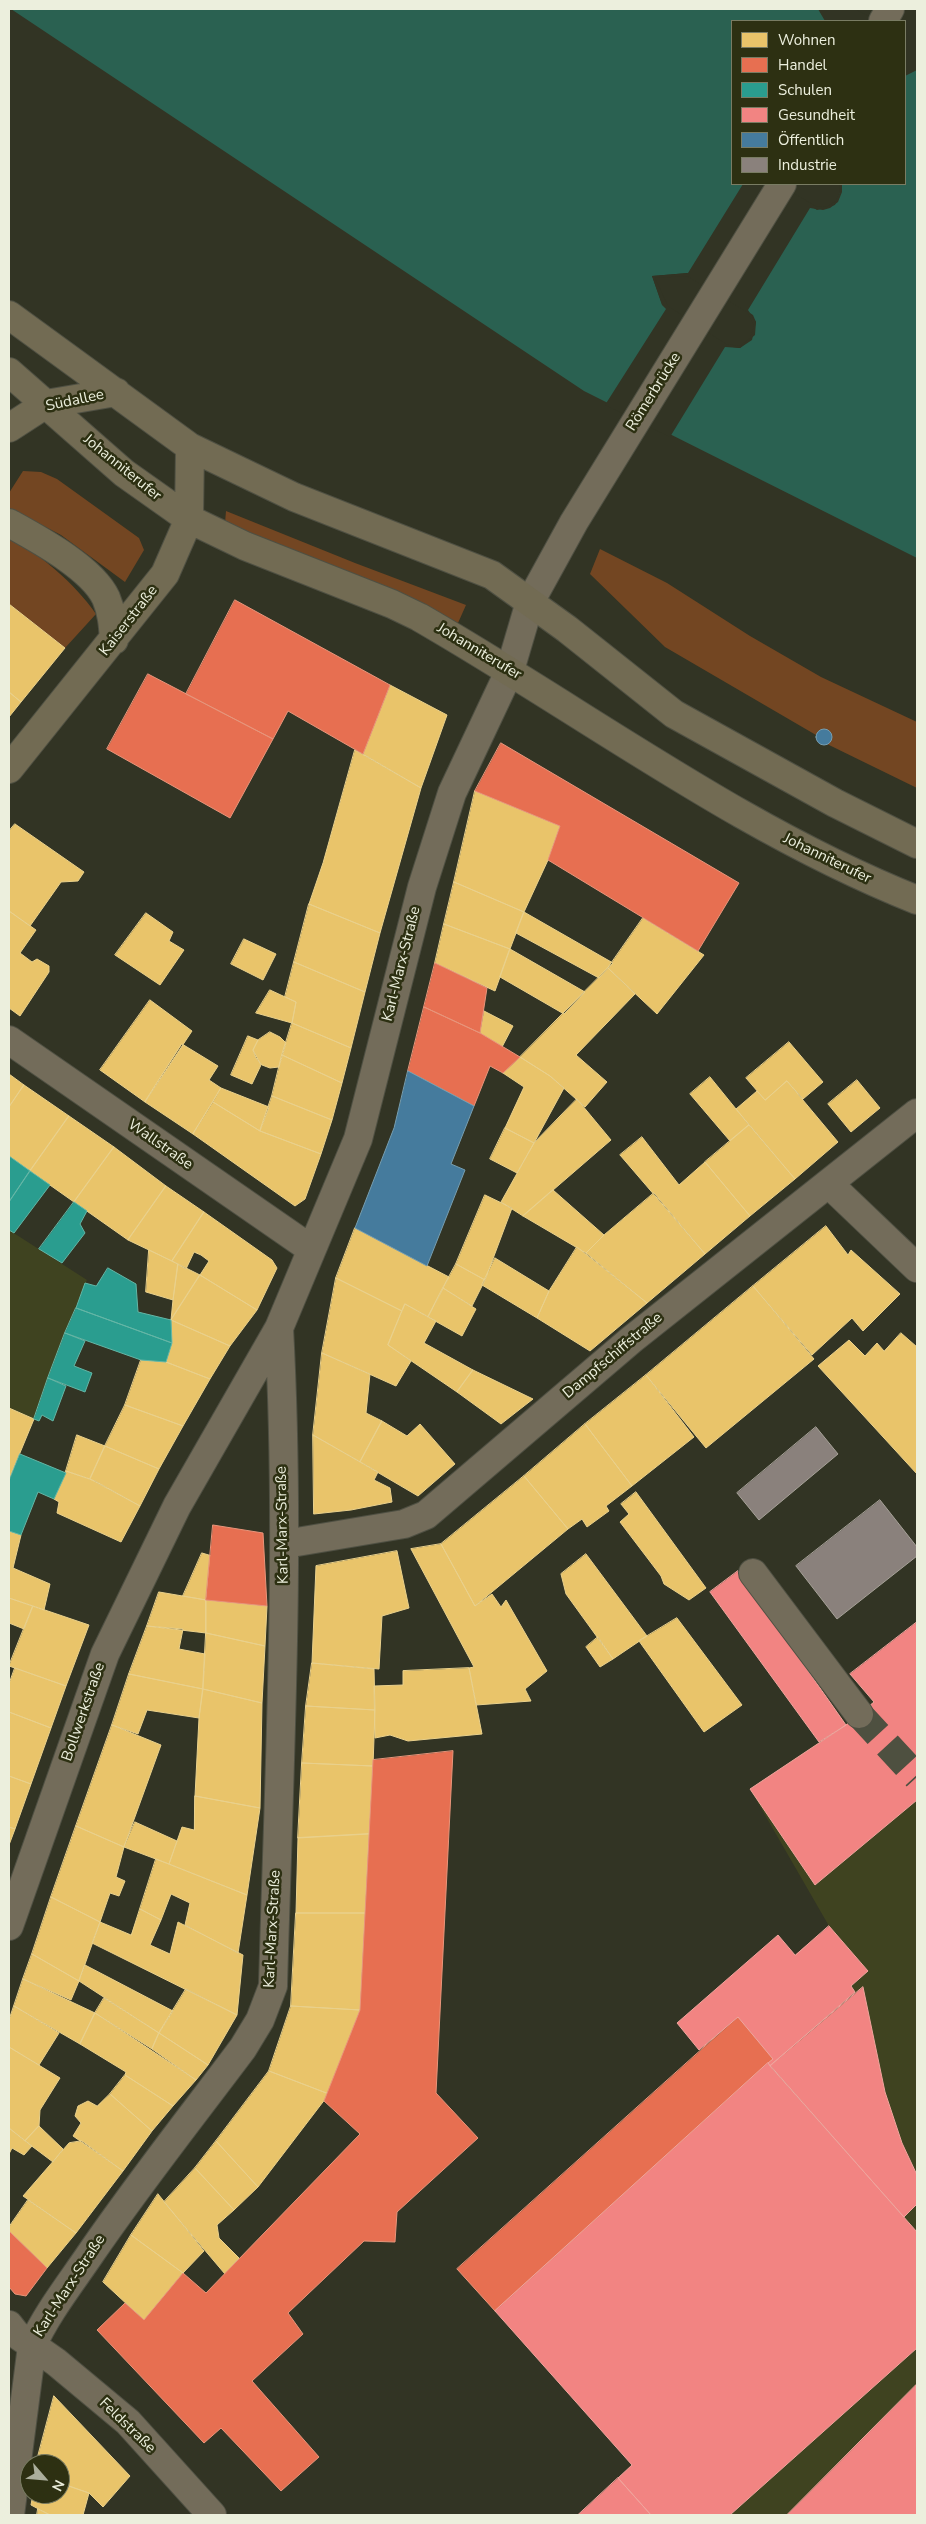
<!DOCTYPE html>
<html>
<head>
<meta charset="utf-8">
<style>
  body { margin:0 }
  #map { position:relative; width:926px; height:2524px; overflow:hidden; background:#323424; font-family:"Nunito Sans",sans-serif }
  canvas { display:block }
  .frame { position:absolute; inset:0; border:10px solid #ecefdd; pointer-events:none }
  .legend { position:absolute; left:731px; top:20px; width:175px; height:165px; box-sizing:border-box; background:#2d3012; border:1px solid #797c63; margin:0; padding:6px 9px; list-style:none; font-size:15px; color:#ecefdd }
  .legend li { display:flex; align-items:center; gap:10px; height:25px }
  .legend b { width:25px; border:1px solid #797c63 }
  .north { position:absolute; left:20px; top:2454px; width:50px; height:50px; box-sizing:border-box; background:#2d3012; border:1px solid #797c63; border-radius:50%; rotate:117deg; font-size:14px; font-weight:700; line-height:20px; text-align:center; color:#ecefdd }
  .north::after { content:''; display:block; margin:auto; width:18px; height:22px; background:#abae9c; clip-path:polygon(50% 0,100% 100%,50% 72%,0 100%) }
</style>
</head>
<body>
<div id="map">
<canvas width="926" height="2524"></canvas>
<div class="frame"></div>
<ul class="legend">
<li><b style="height:14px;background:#e9c46a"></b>Wohnen</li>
<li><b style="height:14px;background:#e76f51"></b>Handel</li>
<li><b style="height:14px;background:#2a9d8f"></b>Schulen</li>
<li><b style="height:14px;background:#f28482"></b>Gesundheit</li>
<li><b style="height:14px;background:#457b9d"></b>Öffentlich</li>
<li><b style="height:14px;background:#8a817c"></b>Industrie</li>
</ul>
<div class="north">N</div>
</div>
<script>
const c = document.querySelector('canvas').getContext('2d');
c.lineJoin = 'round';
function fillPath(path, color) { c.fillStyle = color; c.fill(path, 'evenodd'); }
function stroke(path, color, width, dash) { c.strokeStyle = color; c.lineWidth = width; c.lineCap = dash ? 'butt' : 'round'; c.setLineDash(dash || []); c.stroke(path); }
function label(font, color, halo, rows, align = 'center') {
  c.font = font + ' "Nunito Sans",sans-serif'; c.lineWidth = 5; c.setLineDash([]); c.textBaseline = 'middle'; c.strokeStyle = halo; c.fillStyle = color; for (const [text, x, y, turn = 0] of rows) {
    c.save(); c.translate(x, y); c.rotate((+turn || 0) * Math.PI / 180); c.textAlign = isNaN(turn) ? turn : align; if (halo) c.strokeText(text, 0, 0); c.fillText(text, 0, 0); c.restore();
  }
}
fillPath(new Path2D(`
  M9 1230 87 1280 65 1333 34 1419 9 1408Z
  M917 1622V2232L770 2066 855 1992 851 1986 868 1971 829 1926 750 1789 859 1715 875 1700 856 1675Z
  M917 2348V2515H730Z`), '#3f4320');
fillPath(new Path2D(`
  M23 471 41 472 57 479 139 538 144 550 125 582 61 535 9 508V493Z
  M226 511 355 563 466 605 458 623 400 593 337 570 225 523Z
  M9 536C41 556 74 582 96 614L65 648 9 604Z
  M600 549 667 583 750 636 821 677 917 722V788L827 744 831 737 827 730 819 731 816 735 665 647 590 574Z`), '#734622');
fillPath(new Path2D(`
  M11 9H818L825 21H732V184H774L817 210 835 205 842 188V184H905V76L917 70V558L584 391ZM688 273 753 315 756 322 752 340 740 348 725 346 662 304 652 276Z`), '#2a6151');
fillPath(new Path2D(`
  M855 9H917V40L905 34V21H878Z
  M743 184H778L817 207 828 206 836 201 840 192 839 184H842V192L838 202 830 208 823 210 810 208 748 310 756 322 755 335 740 348 725 347 670 437 605 405 666 309 662 305 652 276 688 273ZM687 276 747 312 754 326 750 338 740 346 726 344 668 306 655 278Z`), '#323424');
const homes = new Path2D(`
  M9 604 65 648 21 702 9 692Z
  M390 685 447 715 421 788 363 754Z
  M9 692 21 702 9 717Z
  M355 750 421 788 380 933 309 904 323 863Z
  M475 791 560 826 548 860 524 912 454 882Z
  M15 824 84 872 78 881 61 882 30 926 9 911V831Z
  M454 882 524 912 510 949 444 924Z
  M309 904 380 933 365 992 294 962Z
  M9 911 36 930 20 953 32 962 37 959 49 966V972L20 1016 9 1008Z
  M524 912 613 963 599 978 516 933Z
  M146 913 173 932 169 941 184 950 160 985 115 955Z
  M643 918 704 955 657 1014 608 968Z
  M444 924 510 949 495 991 435 963Z
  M244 939 276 954 263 980 231 964Z
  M510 949 585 992 564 1014 500 977Z
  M294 962 365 992 351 1048 292 1023 296 1002 285 997Z
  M608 968 635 994 576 1055 607 1082 585 1107 550 1076 520 1057Z
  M270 990 296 1002 292 1023 256 1013Z
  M150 1000 192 1031 145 1102 100 1070Z
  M484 1011 513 1026 502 1047 480 1033Z
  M292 1023 351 1048 342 1083 282 1055Z
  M270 1032 280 1037 286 1043 279 1067 270 1068 262 1065 256 1058 253 1050 258 1040Z
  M248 1036 258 1040 253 1050 261 1065 252 1084 231 1075Z
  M789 1042 823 1082 803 1099 787 1081 765 1100 746 1078Z
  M182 1044 218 1066 209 1080 221 1088 193 1134 145 1102Z
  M282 1055 342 1083 332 1120 272 1096Z
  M520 1057 550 1076 564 1088 534 1143 505 1128 524 1087 503 1073Z
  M9 1074 24 1085 9 1107Z
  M710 1077 749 1125 730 1141 690 1094Z
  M857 1080 880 1108 851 1132 828 1104Z
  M787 1081 838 1142 795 1179 736 1109 757 1091 765 1100Z
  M24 1085 69 1116 30 1171 9 1156V1107Z
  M221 1088 269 1107 260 1131 213 1102Z
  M272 1096 332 1120 321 1154 260 1131Z
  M577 1099 611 1140 523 1216 501 1202 534 1143Z
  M213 1102 260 1131 321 1154 305 1199 295 1206 193 1134Z
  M69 1116 114 1147 74 1202 30 1171Z
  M749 1125 795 1179 750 1216 705 1162Z
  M505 1128 534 1143 517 1173 490 1159Z
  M642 1137 679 1185 705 1162 750 1216 705 1254 620 1155Z
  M114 1147 166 1186 128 1240 74 1202Z
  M166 1186 204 1212 172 1261 128 1240Z
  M553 1190 604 1235 586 1253 523 1216Z
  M654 1193 705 1254 647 1303 586 1253 604 1235Z
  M485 1195 512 1208 485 1280 456 1264Z
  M204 1212 272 1260 277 1268 257 1310 200 1275 209 1261 201 1255 194 1252 186 1269 172 1261Z
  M826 1226 848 1255 851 1250 900 1294 863 1331 852 1318 812 1355 753 1286Z
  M355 1228 449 1277 428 1317 405 1304 402 1311 336 1278Z
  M577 1247 647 1303 590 1351 537 1318 549 1291Z
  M149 1250 178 1264 173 1300 146 1292Z
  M495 1258 549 1291 537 1318 482 1285Z
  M178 1264 200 1275 171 1320 173 1300Z
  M456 1264 485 1280 472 1306 443 1288Z
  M200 1275 257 1310 230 1346 171 1320Z
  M336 1278 402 1311 388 1345 411 1361 396 1386 322 1353Z
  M753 1286 814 1359 706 1448 646 1375Z
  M443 1288 476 1309 462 1336 428 1317Z
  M405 1304 436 1321 424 1343 473 1370 457 1392 388 1345Z
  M171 1320 230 1346 210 1379 166 1362 172 1343Z
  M901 1333 917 1347V1474L818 1366 849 1340 865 1356 877 1343 884 1351Z
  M322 1353 370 1374 366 1413 382 1421 360 1462 313 1435Z
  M141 1360 166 1362 210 1379 183 1426 125 1405Z
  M473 1370 533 1399 501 1424 457 1392Z
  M646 1375 694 1437 632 1486 585 1424Z
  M125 1405 183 1426 159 1469 105 1446Z
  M9 1408 34 1419 10 1477 9 1476Z
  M382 1421 407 1436 420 1424 455 1464 418 1496 360 1462Z
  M585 1424 632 1486 606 1506 609 1511 587 1527 582 1519 568 1529 524 1476Z
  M77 1435 105 1446 90 1479 66 1471Z
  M313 1435 378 1472 374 1480 390 1488 392 1502 351 1510 314 1514Z
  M105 1446 159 1469 140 1506 90 1479Z
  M66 1471 95 1481 140 1506 121 1542 57 1513 59 1502 54 1499Z
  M524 1476 568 1529 475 1606 441 1544Z
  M636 1492 706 1588 689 1600 664 1584 661 1576 620 1522 629 1514 621 1504Z
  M9 1531 21 1535 13 1568 50 1584 44 1610 9 1598Z
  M441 1544 475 1606 492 1594 501 1607 506 1600 547 1671 525 1689 531 1701 476 1705 469 1668 474 1667 411 1549Z
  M397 1551 409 1608 382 1616 379 1669 312 1663 316 1566Z
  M202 1553 212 1556 206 1600 183 1596Z
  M586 1554 647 1636 613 1659 566 1594 561 1574Z
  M159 1592 206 1600V1633L147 1626Z
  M9 1598 33 1606 24 1629 9 1623Z
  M206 1600 267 1606 265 1646 206 1633Z
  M33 1606 89 1625 66 1686 9 1666Z
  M677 1618 742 1705 704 1732 639 1641Z
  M147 1626 183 1629 179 1649 205 1654 203 1689 129 1674Z
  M206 1633 265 1646 262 1703 203 1689Z
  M598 1637 613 1659 600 1667 586 1647Z
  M312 1663 374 1669 375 1710 306 1706Z
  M15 1668 66 1686 51 1728 9 1712V1684Z
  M469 1668 482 1734 408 1741 390 1735 375 1738 374 1686 403 1685V1671Z
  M129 1674 203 1689 199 1718 147 1710 138 1734 112 1725Z
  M203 1689 262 1703 260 1808 195 1796 199 1718Z
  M306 1706 375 1710 373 1766 302 1763Z
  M9 1712 51 1728 31 1784 9 1776Z
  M112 1725 161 1745 124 1847 76 1826Z
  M302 1763 373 1766 369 1834 298 1838Z
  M9 1776 31 1784 15 1829 9 1827Z
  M195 1796 260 1808 247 1895 169 1864 182 1827 194 1830Z
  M135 1822 177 1841 169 1864 124 1847Z
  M76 1826 124 1847 116 1877 125 1881 119 1896 110 1893 100 1922 51 1897Z
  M9 1827 15 1829 9 1845Z
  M369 1834 365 1913H296L298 1838Z
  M156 1859 247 1895 238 1953 185 1925 190 1903 171 1894 161 1920 140 1909Z
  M51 1897 100 1922 79 1981 32 1954Z
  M140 1909 161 1920 150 1945 170 1954 178 1922 243 1955 237 2015 92 1943 100 1922 131 1935Z
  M296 1913H365L360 2010 291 2006Z
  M32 1954 79 1981 71 2000 23 1979Z
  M85 1965 173 2011 159 2033 79 1981Z
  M23 1979 95 2013 80 2044 14 2006Z
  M186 1989 237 2015 208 2065 159 2033Z
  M104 1998 159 2033 152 2049 95 2013Z
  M14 2006 59 2033 39 2065 9 2047V2020Z
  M291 2006 360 2010 329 2094 269 2071Z
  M95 2013 196 2080 173 2106 125 2075 126 2072 80 2044Z
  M159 2033 208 2065 196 2080 152 2049Z
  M9 2047 60 2078 40 2110 39 2126 25 2141 9 2128Z
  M269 2071 329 2094 258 2187 216 2141Z
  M125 2075 173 2106 152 2131 110 2094Z
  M110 2094 152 2131 123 2171 73 2136 81 2123 75 2116 78 2106 88 2101 97 2106Z
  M39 2126 63 2149 53 2162 25 2141Z
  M9 2128 32 2146 24 2155 12 2148 9 2154Z
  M82 2141 123 2171 76 2233 23 2196 69 2143Z
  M216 2141 258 2187 234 2210 195 2168Z
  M195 2168 234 2210 217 2225 219 2238 239 2258 225 2274 164 2202Z
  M158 2194 204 2251 183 2273 131 2235Z
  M28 2200 76 2233 47 2268 9 2231V2227Z
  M131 2235 183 2273 144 2320 103 2282Z
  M54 2396 130 2476 103 2507 89 2493 60 2483V2464H36Z
  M60 2483 89 2493 83 2515H50L31 2505 33 2494H60Z
  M38 2509 50 2515H37Z`);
fillPath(homes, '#e9c46a');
stroke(homes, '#ead18c', 1);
const shops = new Path2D(`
  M235 600 390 685 363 754 288 711 273 739 186 694Z
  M148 674 273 739 230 818 107 749Z
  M501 743 739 883 698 951 548 860 560 826 475 791Z
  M435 963 487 988 480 1033 424 1007Z
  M424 1007 480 1033 520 1057 503 1073 490 1066 474 1106 408 1071Z
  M213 1525 263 1533 267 1606 206 1600Z
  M453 1751 436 2093 478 2138 397 2212 395 2242 364 2241 288 2313 303 2334 252 2381 319 2457 281 2491 221 2428 204 2443 97 2330 125 2303 144 2320 183 2273 206 2293 360 2134 324 2101 360 2010 373 1760Z
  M738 2017 773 2059 495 2311 457 2269Z
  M9 2231 47 2268 26 2296 15 2294 9 2287Z`);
fillPath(shops, '#e76f51');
stroke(shops, '#e8957b', 1);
const schools = new Path2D(`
  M9 1156 30 1171 9 1202Z
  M30 1171 50 1185 14 1233 9 1230V1202Z
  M74 1202 87 1211 80 1224 85 1233 62 1263 39 1249Z
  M108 1268 136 1284 138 1312 171 1320 172 1343 76 1308 85 1283 96 1286Z
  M76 1308 172 1343 166 1362 141 1360 65 1333Z
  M65 1333 85 1341 74 1366 92 1373 85 1392 48 1378Z
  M48 1378 66 1386 53 1421 42 1415 39 1421 34 1419Z
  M20 1454 66 1473 54 1499 38 1492 21 1535 9 1531V1481Z`);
fillPath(schools, '#2a9d8f');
stroke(schools, '#64b6a6', 1);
const health = new Path2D(`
  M738 1571 846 1725 819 1742 710 1592Z
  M917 1622V1800L815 1885 750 1789 846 1725 874 1702 850 1674Z
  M829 1926 868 1971 851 1986 855 1992 770 2066 768 2063 773 2059 738 2017 699 2050 677 2023 778 1935 795 1955Z
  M863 1987 885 2092 902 2143 917 2175V2204L904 2217 770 2066Z
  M768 2063 917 2232V2348L730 2515H651L618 2478 632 2465 495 2311Z
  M916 2385 917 2515H787Z
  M618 2478 651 2515H578Z`);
fillPath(health, '#f28482');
stroke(health, '#f0a49d', 1);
const public = new Path2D(`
  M816 737a8 8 0 1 1 16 0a8 8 0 1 1-16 0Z
  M408 1071 474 1106 451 1164 465 1170 427 1266 355 1228 394 1128Z`);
fillPath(public, '#457b9d');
stroke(public, '#779eb0', 1);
const industry = new Path2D(`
  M816 1427 838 1454 759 1520 737 1493Z
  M880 1500 917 1547V1556L837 1619 796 1566Z`);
fillPath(industry, '#8a817c');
stroke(industry, '#a7a299', 1);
stroke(new Path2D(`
  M859 1714 917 1777`), '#4e5040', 28, [28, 14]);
const minor = new Path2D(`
  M883 21 890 9
  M9 1040 311 1249
  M829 1184 917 1268
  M285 1544 404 1524 426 1515 631 1340 917 1113
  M753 1573 859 1714
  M9 1926 105 1654 177 1506 279 1328 358 1139 422 887 452 793 510 670 530 602 574 522 782 184
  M9 2325 16 2334 56 2362 128 2422 212 2515
  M10 2515 32 2346C47 2313 70 2284 91 2253 139 2183 192 2116 243 2048L260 2020 273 1986C279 1767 291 1547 279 1328`);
const major = new Path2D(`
  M9 315 190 447 294 497 492 575 567 629 674 714 835 803 917 844
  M9 372 124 473 189 519 245 546 392 604 419 617C584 712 739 829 917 900
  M9 428 46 404 116 392
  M9 523C38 539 92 568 106 598 112 612 113 625 114 640
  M9 769 165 574 189 519 190 447`);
stroke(minor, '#4f5043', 30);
stroke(major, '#4f5043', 30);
stroke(minor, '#736c5a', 28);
stroke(major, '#726b53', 28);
label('15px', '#ecefdd', '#2d3012', [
  ["Römerbrücke",654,392,-58],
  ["Südallee",75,401,-12],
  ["Johanniterufer",122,468,39],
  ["Kaiserstraße",129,621,-52],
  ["Johanniterufer",479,652,31],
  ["Johanniterufer",827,859,26],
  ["Karl-Marx-Straße",402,964,-76],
  ["Wallstraße",160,1145,35],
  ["Dampfschiffstraße",613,1356,-40],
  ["Karl-Marx-Straße",283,1525,-91],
  ["Bollwerkstraße",84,1712,-71],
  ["Karl-Marx-Straße",273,1929,-87],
  ["Karl-Marx-Straße",70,2286,-57],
  ["Feldstraße",127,2426,44]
]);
</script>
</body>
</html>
